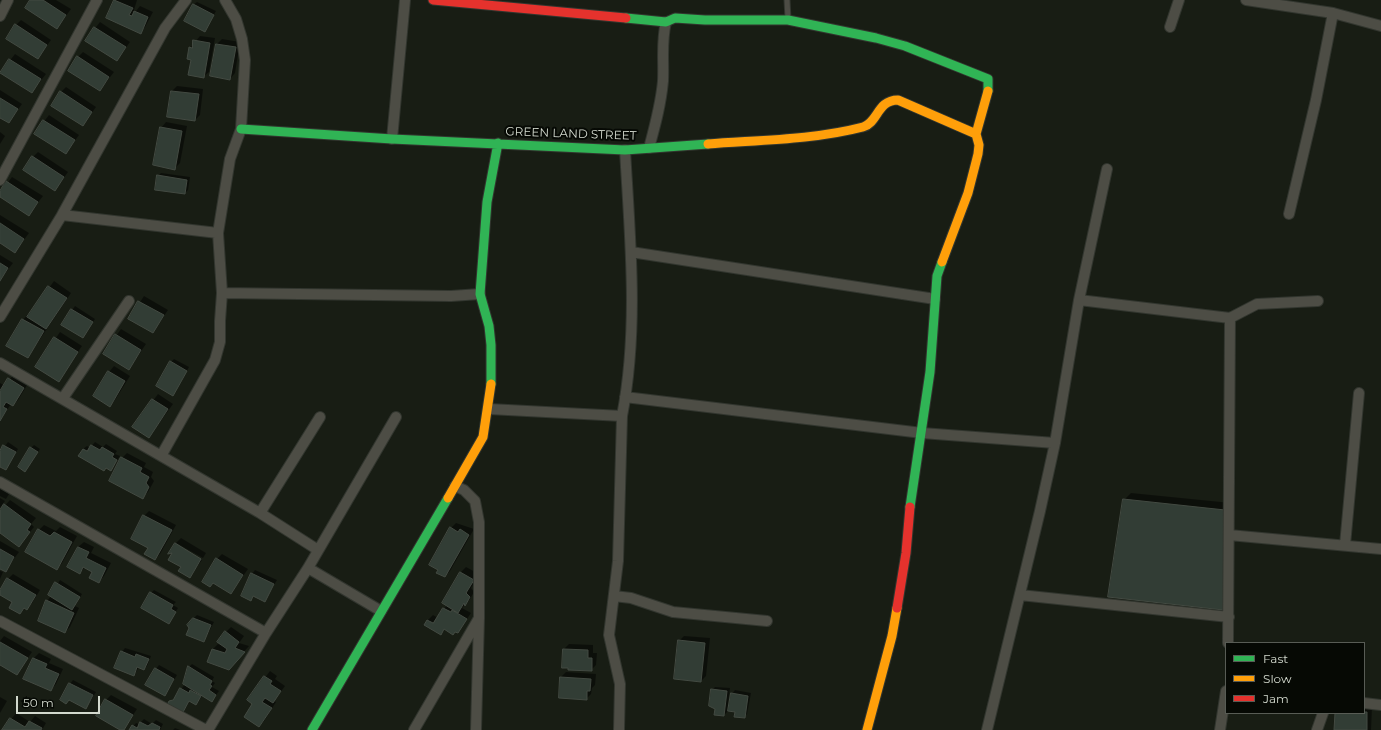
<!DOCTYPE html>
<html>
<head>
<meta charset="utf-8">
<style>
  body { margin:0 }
  #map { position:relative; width:1381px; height:730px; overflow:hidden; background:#181d14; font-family:Montserrat,sans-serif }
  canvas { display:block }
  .legend { position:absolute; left:1225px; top:642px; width:140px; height:72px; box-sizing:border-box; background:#060904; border:1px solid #585c55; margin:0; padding:5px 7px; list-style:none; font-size:12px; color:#d3d9ce }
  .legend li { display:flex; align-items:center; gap:8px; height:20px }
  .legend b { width:20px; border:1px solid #585c55 }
  .scale { position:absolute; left:16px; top:696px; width:84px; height:18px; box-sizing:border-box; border:2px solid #d3d9ce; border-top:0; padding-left:5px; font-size:12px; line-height:14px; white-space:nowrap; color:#d3d9ce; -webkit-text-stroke:3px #060904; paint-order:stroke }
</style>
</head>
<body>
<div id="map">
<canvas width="1381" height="730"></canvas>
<ul class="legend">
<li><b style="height:5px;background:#30b455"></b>Fast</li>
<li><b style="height:5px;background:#ff9f0a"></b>Slow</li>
<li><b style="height:5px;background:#e5322d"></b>Jam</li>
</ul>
<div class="scale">50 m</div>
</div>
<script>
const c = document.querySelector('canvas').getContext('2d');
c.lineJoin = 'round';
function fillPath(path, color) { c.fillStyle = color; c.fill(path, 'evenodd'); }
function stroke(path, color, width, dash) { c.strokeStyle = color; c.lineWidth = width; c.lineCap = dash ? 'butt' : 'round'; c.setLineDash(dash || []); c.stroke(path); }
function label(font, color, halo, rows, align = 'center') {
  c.font = font + ' Montserrat,sans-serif'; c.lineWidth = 4; c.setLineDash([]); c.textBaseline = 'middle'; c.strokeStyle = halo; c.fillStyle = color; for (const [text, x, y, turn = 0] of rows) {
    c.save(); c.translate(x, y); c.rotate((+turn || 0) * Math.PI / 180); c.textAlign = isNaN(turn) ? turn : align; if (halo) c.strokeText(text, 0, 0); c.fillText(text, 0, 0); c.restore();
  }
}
fillPath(new Path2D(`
  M31 0H56L71 9 57 28Z
  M115 0H137L134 10 136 11 140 6 153 12 145 27 140 33 107 17Z
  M197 2 216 11 205 30 193 5Z
  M21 20 51 40 38 58 16 25Z
  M100 22 130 42 117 60 86 40Z
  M200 36 215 38 209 72 203 77 192 59 190 48Z
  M222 39 240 42 235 73 230 79 211 75 217 44Z
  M83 52 114 72 100 90 78 57Z
  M15 54 46 74 32 92 1 72Z
  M177 86 203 89 200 115 195 120 172 91Z
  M66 87 96 107 83 125 61 92Z
  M0 90 22 104 9 122 0 117Z
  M49 115 79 135 66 153 35 133Z
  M166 122 187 126 180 163 174 169 161 128Z
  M0 132 5 136 0 144Z
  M38 152 68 172 55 190 33 157Z
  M161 173 190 177 188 190 185 193 158 176Z
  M12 177 43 196 29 214 0 196V193Z
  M0 215 29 233 15 252 0 242Z
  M0 255 13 263 0 280Z
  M54 281 71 293 28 357 23 320 28 314 30 315Z
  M144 296 168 310 153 332 129 319Z
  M75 306 95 319 82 337 62 325Z
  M121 329 146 344 129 369 104 353Z
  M60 332 82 346 58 380 37 366Z
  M174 359 189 367 176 391 171 362Z
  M114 366 130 376 115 400 110 406 109 372Z
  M14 374 29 382 18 400 13 405 11 404 0 420V383L5 386Z
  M158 394 173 404 149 437 134 427Z
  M8 442 18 449 5 469 0 466V453Z
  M95 442 103 447 106 444 117 451 115 454 120 456 111 469 83 449 87 446 90 448Z
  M34 445 40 449 25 470 31 448Z
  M127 453 146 463 144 467 153 472 151 477 154 481 148 492 143 497 122 458Z
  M0 488 9 494 6 499 0 496Z
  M1131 493 1231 503 1230 602 1223 609 1124 500Z
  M0 498 5 501 0 508Z
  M10 500 36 518 31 524 34 527 19 545 0 531V511Z
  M149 511 176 525 160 554 155 559 149 548 144 516Z
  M456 523 474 529 450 571 445 576 451 528Z
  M44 525 56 531 60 527 77 536 62 563 57 569 39 530Z
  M181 538 206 553 203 558 176 543Z
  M0 541 19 552 5 571 0 568Z
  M84 542 94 547 91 553 111 563 104 576 99 582 93 571 85 567 80 572 78 547Z
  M175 545 202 560 189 577 182 567Z
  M222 554 248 569 231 593 214 582 210 586 217 559Z
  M466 567 479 574 471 588 474 592 470 599 462 608 471 613 458 632 445 629 440 633 428 620 433 615 438 618 447 605 443 603 461 572Z
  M255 570 277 580 265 600 254 596 250 600 252 574Z
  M0 571 3 572 0 579Z
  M13 574 40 590 32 603 20 613 13 602 0 594 8 579Z
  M60 580 82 594 75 606 79 608 70 627 65 632 47 601 51 596Z
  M154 590 176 602 173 605 178 608 169 622 151 593Z
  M197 615 214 622 204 641 194 618Z
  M231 627 244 636 239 643 249 646 234 663 209 662 213 649 218 644 224 646 226 632Z
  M4 636 32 652 17 674 0 664V641Z
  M684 636 710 638 706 676 701 681 679 641Z
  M569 644 593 645V653H597L596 665 591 670 564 649Z
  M125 648 151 656 147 666 144 669 139 667 134 675 122 652Z
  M39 653 51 659 49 663 63 669 56 684 51 690 34 658Z
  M192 664 214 677 212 681 215 683 212 687 219 691 212 700 203 695 196 704 190 701 182 713 170 702 175 698 185 684 189 667Z
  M159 665 177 675 165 695 156 669Z
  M270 671 277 676 275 679 285 686 274 701 276 702 264 721 259 726 254 703 248 700Z
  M566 672 596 674 595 685 592 688 591 694 586 699 561 677Z
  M73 680 96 692 86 708 70 684Z
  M715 687 730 688 727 712 724 715 716 714V708L712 690Z
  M735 690 751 693 747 714 744 717 736 711 732 694Z
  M111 695 137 709 123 730 106 700Z
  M0 697 7 701 0 713Z
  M1364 707H1372L1371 730H1335L1364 713Z
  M16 713 30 722 35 716 46 723 42 730H3Z
  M144 719 152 724 156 720 163 724 160 730H130L136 723 139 724Z
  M175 728 180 730H173Z`), '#0007');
const building = new Path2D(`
  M30 0H43L66 15 57 29 25 8Z
  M114 0 133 8 129 15 132 16 134 11 148 17 141 34 106 18Z
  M193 4 214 15 205 32 184 21Z
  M15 24 47 45 38 59 6 39Z
  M94 27 126 47 117 61 85 41Z
  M193 40 210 43 204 78 188 75 191 60 187 59 189 47 192 48Z
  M216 44 236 47 230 80 210 76Z
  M77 56 109 77 100 91 68 71Z
  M9 59 41 79 32 93 0 73Z
  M60 91 92 112 83 126 51 106Z
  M171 91 199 94 195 121 167 117Z
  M0 98 18 109 9 123 0 118Z
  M43 120 75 140 66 154 34 134Z
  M160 127 182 131 175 170 153 165Z
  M32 156 64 177 55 191 23 170Z
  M157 175 187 180 185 194 155 190Z
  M6 181 38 202 29 216 0 197V191Z
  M0 223 24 239 15 253 0 243Z
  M0 263 8 268 0 281Z
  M48 286 67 298 46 329 27 317Z
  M138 301 164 315 153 333 128 319Z
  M71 309 93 322 83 338 61 325Z
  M22 319 44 331 28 358 6 346Z
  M115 334 141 350 129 370 103 354Z
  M54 337 78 352 59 382 35 367Z
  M170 361 187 371 173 396 156 386Z
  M108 371 125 381 110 407 93 396Z
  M8 378 24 388 13 406 6 402 3 407 7 409 0 421V391Z
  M152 399 168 409 149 438 132 427Z
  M3 445 16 452 6 470 0 467V451Z
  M91 445 100 450 102 447 114 454 112 457 117 460 111 471 106 468 104 471 78 456 83 449 87 451Z
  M30 447 38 452 25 472 18 467Z
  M121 457 142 468 140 472 149 477 146 483 149 487 143 499 109 481Z
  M1123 499 1225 510 1223 610 1108 597Z
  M4 504 31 524 27 530 30 532 19 547 0 533V510Z
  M143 515 172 530 155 560 144 554 148 548 131 539Z
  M450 527 458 532 460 529 469 535 445 577 436 573 438 570 429 565Z
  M38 529 50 536 54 532 72 542 57 570 25 552Z
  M175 543 201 559 190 578 178 571 181 567 168 560 172 553 168 554Z
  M78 547 89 552 86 558 106 568 99 583 89 578 92 572 83 567 80 574 67 567Z
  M0 549 14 557 6 572 0 569Z
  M216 558 243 575 231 594 213 583 210 587 202 582Z
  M460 572 474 580 466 593 470 597 465 606 464 603 458 613 442 603Z
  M251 573 274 584 265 602 253 596 251 601 241 596Z
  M7 578 36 595 27 610 24 608 20 614 9 608 12 602 0 595V590Z
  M55 582 80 597 72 610 48 595Z
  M150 592 173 605 171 609 176 612 169 624 141 608Z
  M46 600 74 613 65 633 38 621Z
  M443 608 451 612 452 610 467 619 458 633 455 632 453 635 444 629 441 635 424 625 427 620 433 623Z
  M193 618 211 625 204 642 186 635 189 628 187 625Z
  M225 631 239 642 235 648 245 652 229 670 207 662 212 649 225 653 227 649 217 642Z
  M678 640 705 643 701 682 674 679Z
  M0 642 28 658 17 675 0 665Z
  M563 649 588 650V658H592V671L568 670V668H562Z
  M121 651 135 657 136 654 149 659 144 670 137 667 134 676 114 668Z
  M33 658 47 664 45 668 59 674 51 691 23 679Z
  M188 666 212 681 210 685 212 686 209 690 216 695 212 702 183 684Z
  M155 668 174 679 165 696 145 685Z
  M264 676 272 681 270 684 281 691 273 703 265 698 262 702 272 708 259 727 244 717 252 704 247 700Z
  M560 677 591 679 590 691H587V700L559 698Z
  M69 683 93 695 86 709 69 700 66 704 60 700Z
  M180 688 189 693 190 690 201 696 196 705 189 701 182 714 167 705 169 701 173 700Z
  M711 689 727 691 724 716 714 715 715 709 709 706Z
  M731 693 748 696 745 718 734 717 735 712 728 711Z
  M105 699 133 715 124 730H120L96 716Z
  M1364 712H1367V730H1334L1335 713Z
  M10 718 25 727 29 721 42 728 41 730H2Z
  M140 722 148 726 152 723 160 727 159 730H129L132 725 137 728Z`);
fillPath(building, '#323d35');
stroke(building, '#434a42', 1);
const lane = new Path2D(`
  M787 0 788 19`);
const street = new Path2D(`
  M1246 0 1333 13 1381 26
  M0 16 8 0
  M1170 27 1179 0
  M392 139 405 0
  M649 148C655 126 661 104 663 81 664 61 661 42 666 22
  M0 180 97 0
  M1289 214 1316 100 1333 13
  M62 215 218 233
  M631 252 935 299
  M222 293 451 296 480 294
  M1079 300 1230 318 1257 304 1318 301
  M0 317 62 215 165 28 186 0
  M0 363 260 513 318 550
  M625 397 922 433 1055 443
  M63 398 129 301
  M489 409 622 416
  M161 456 215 360 220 342V321L222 293 218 233 230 159 241 129 245 60 242 39 236 19 225 0
  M0 482 266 633
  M455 486 464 490 475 501 479 522V618L476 730
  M260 513 320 417
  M1229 535 1381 549
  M1345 545 1359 393
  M308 568 381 611
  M1020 595 1229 617
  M614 596 631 598 673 612 767 621
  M0 621 206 730
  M1228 643 1230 318
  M1364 703 1381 705
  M208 730 266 633 308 568 396 417
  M414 730 479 618
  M619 730 620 684 609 635 618 561 622 416C639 328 630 238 625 150
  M987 730 1040 511 1055 443 1079 300 1107 169
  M1220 730 1226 691
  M1317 730 1323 713`);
const fast = new Path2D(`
  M626 18 666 22 675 18 705 20H788L876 38 905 46 988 79V91
  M241 129 392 139 625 150 708 144
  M491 384V345L489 326 480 294 487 202 498 143
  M910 507 930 372 937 276 942 262
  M312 730 448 498`);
const slow = new Path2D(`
  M708 144C759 140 813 140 863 127 878 123 877 100 898 100L976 134
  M942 262 968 193 978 154 979 145 976 134 988 91
  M448 498 483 437 491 384
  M867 730 892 636 897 608`);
const jam = new Path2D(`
  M433 0 626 18
  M897 608 906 553 910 507`);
stroke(lane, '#32362f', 7);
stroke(street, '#32362f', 12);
stroke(fast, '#32362f', 11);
stroke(slow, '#32362f', 11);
stroke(jam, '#32362f', 11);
stroke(lane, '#4d4d45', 5);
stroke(street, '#4d4d45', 10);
stroke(fast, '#30b455', 9);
stroke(slow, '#ff9f0a', 9);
stroke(jam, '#e5322d', 9);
label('12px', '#d3d9ce', '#060904', [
  ["GREEN LAND STREET",571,134,2]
]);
</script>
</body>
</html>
